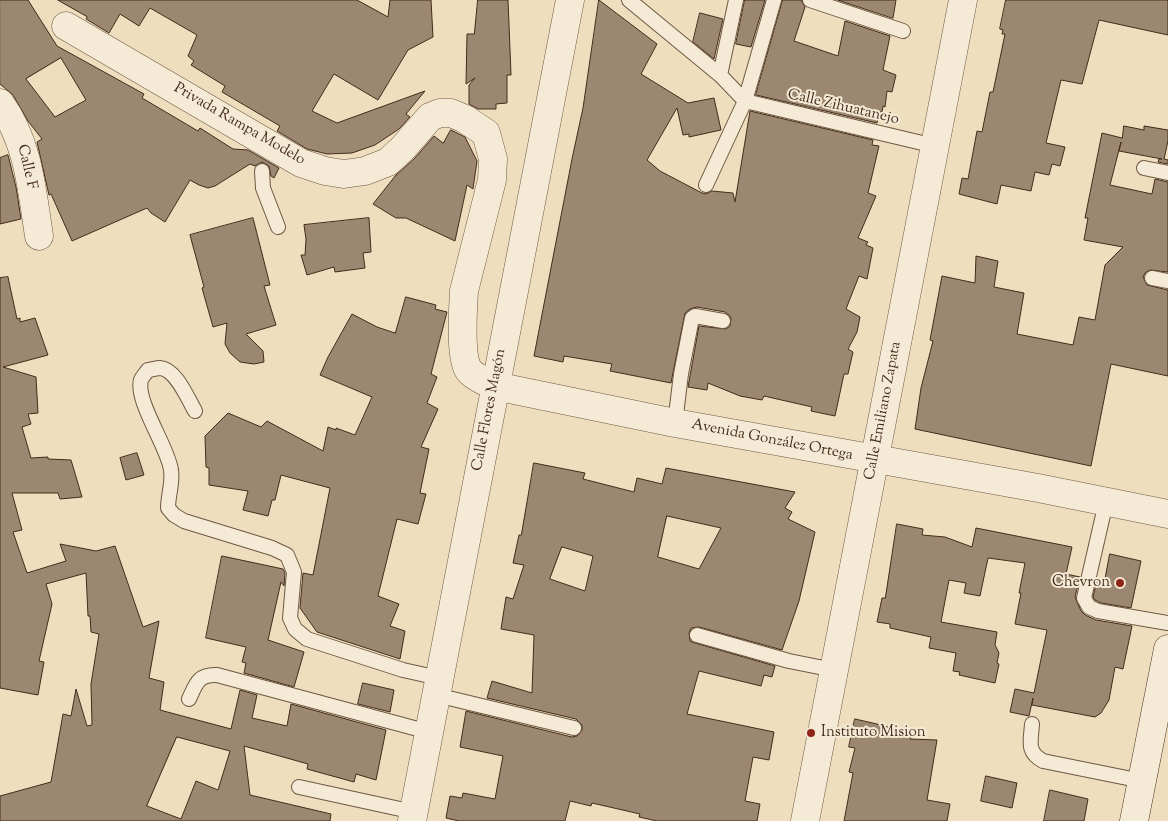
<!DOCTYPE html>
<html>
<head>
<meta charset="utf-8">
<style>
  body { margin:0 }
  canvas { display:block; background:#eedebe }
</style>
</head>
<body>
<canvas width="1168" height="821"></canvas>
<script>
const c = document.querySelector('canvas').getContext('2d');
c.lineJoin = 'round';
function fillPath(path, color) { c.fillStyle = color; c.fill(path, 'evenodd'); }
function stroke(path, color, width, dash) { c.strokeStyle = color; c.lineWidth = width; c.lineCap = dash ? 'butt' : 'round'; c.setLineDash(dash || []); c.stroke(path); }
function label(font, color, halo, rows, align = 'center') {
  c.font = font + ' "Sorts Mill Goudy",serif'; c.lineWidth = 4; c.setLineDash([]); c.textBaseline = 'middle'; c.strokeStyle = halo; c.fillStyle = color; for (const [text, x, y, turn = 0] of rows) {
    c.save(); c.translate(x, y); c.rotate((+turn || 0) * Math.PI / 180); c.textAlign = isNaN(turn) ? turn : align; if (halo) c.strokeText(text, 0, 0); c.fillText(text, 0, 0); c.restore();
  }
}
const building = new Path2D(`
  M0 0H28L57 46 144 94 142 98 198 131 200 128 233 149 248 150 279 168 274 178 271 176 269 166 262 162 255 166 250 164 215 186 208 188 199 185 190 180 165 222 151 213 147 208 72 241 51 194 49 195 37 142 42 139 28 121 13 95 0 84ZM61 58 86 100 55 117 26 79Z
  M58 0H357L388 17 390 0H431L433 37 408 50 378 100 334 74 312 111 337 123 425 91 406 114 410 117 399 129 375 145 352 153 327 154 307 149 277 131 280 126 222 92 225 86 191 65 194 61 188 56 197 35 150 8 139 26 120 14 109 33 86 19 87 17Z
  M478 0H508L511 75H507V103L496 104V109H478L469 104V85L475 78 466 84 467 34H474Z
  M599 0 657 44 641 74 688 103 714 98 721 130 689 137V134L683 135 677 108 647 160 660 171 702 193 706 194 712 191 733 193 735 202 750 111 873 140 872 145 879 146 868 193 876 196 858 238 868 242 866 245 873 248 867 279 859 276 846 309 860 317 857 332 848 349 853 352 848 374H844L835 416 811 411 812 407 764 396 762 400 740 396 708 383 707 390 688 387 699 326 726 329 730 326 731 318 729 315 725 312 697 307 690 309 685 313 671 383 610 371 612 364 564 356 563 362 534 356 572 159 583 108Z
  M745 0H765L751 47 736 44Z
  M783 0H801L805 7 794 41 838 56 845 21 890 36 883 70 896 75 892 92 887 91 885 107 883 106 882 112H880L877 123 756 95Z
  M838 0H896L893 18Z
  M1006 0H1168V35L1099 20 1082 84 1061 80 1046 143 1065 147 1060 166 1052 164 1049 175 1035 172 1031 191 1001 185 997 204 959 194 962 178 968 179 977 131 982 132 990 92H993L1005 34H1002L1003 30 1000 29Z
  M700 13 723 19 714 59 693 42Z
  M1124 126 1144 130V126L1168 130V141L1164 159 1168 160V164L1158 162 1159 159H1162L1119 151 1121 142 1110 185 1152 194 1155 179 1168 182V272L1150 270 1145 273 1143 277 1147 285 1168 290V376L1111 364 1091 466 915 429 921 388 933 341 930 340 942 276 975 283 976 256 998 261 994 287 1024 293 1017 334 1073 345 1079 317 1095 320 1105 265 1123 247 1084 240 1088 218H1085L1102 133 1122 138Z
  M451 130 465 137 477 161 473 189 467 185 455 241 406 218H396L373 204 396 175 414 159 434 136 443 143Z
  M8 155 16 187 21 219 0 224V158Z
  M253 218 270 285 264 286 276 325 246 334 263 351 264 362 254 364 240 362 230 353 225 344 227 323 213 327 202 288 204 287 190 235Z
  M369 218 371 252 363 253 365 268 335 272 334 267 307 275 301 255H305L306 239 304 225Z
  M8 277 17 319 20 318V322L35 318 48 355 3 367 36 377 38 413 28 414 31 424 22 427 31 458 48 457V459L71 460 82 497 60 499 58 493H12L22 530 13 532 27 573 66 561 60 544 96 551 115 546 143 627 159 621 149 678 164 682 160 710 231 729 240 690 257 695 252 718 287 726 291 704 386 730 376 780 356 774 354 782 307 769 308 764 244 746 250 795 331 814 330 821H0V796L51 782 63 714 71 716 76 689 87 726 92 725 91 684 99 634 91 632 90 616H88L86 573 46 584 52 604 39 661 44 662 38 695 0 688V278ZM177 737 230 751 218 790 196 781 181 819 147 806Z
  M406 297 436 305 435 309 447 312 431 374 437 377 427 403 438 409 421 447 429 449 420 493 426 494 418 524 397 519 378 596 399 604 390 626 405 631 400 659 317 632 300 608 303 573 313 575 330 488 281 475 275 500H272L268 516 243 510 248 491 209 485V468L206 467 205 436 228 413 261 427 267 421 323 451 328 427 336 430V428L355 435 372 397 320 375 328 357 352 314 377 327 395 333Z
  M137 453 144 475 126 480 120 458Z
  M534 463 585 473 583 479 634 492 637 478 662 484 666 468 795 492 785 508 792 512 788 519 815 532 799 601 782 650 699 627 691 628 689 633 690 641 695 643 775 666 772 677 764 675 761 686 699 671 687 714 774 732 769 760 753 757 745 801 760 804 757 821H657L639 817 640 814 592 803 591 806 570 801 565 821H459L446 818 450 796 462 798 463 793 495 799 503 756 460 747 466 711 572 737 577 736 582 730V725L576 719 487 698 492 681 532 693 534 635 501 629 506 597 513 599 524 565 513 563 519 535H521ZM667 516 721 528 699 569 658 557ZM562 547 593 556 585 591 550 579Z
  M897 524 923 529 922 535 945 537 972 547 976 528 1072 547 1066 574 1080 577 1075 597 1081 611 1085 615 1096 620 1132 626 1123 669 1115 667 1109 700 1101 713 1095 717 1032 705 1033 698 1029 716 1010 712 1015 689 1034 693 1047 630 1015 624 1021 593H1019L1025 563 988 558 980 596 964 593 966 583 949 580 941 622 997 632 995 645 999 653 997 663 999 664 995 683 959 675 960 672 953 671 956 653 929 648 931 637 890 628V624L877 622 882 598H885Z
  M1110 554 1141 561 1131 608 1101 603 1095 600 1093 597 1097 580 1104 582Z
  M222 556 283 569 285 573 284 586 281 582 268 640 304 652 294 687 244 673 246 663 242 662 246 647 206 638Z
  M363 683 394 690 390 712 358 704Z
  M855 719 877 724 912 734 910 739 937 740 927 800 950 804 947 821H844L853 773 849 772 855 748 849 747Z
  M986 776 1017 783 1012 808 981 801Z
  M1050 790 1088 799 1084 821H1044Z`);
fillPath(building, '#9c8870');
stroke(building, '#442b1b', 1);
const service = new Path2D(`
  M629 0 720 75 745 101 935 146
  M810 0 903 31
  M720 75 736 0
  M1144 168 1168 173
  M262 171 263 188 278 227
  M706 185 745 101 774 0
  M1152 278 1168 281
  M195 411C188 399 176 369 160 368 156 368 151 370 148 370 146 373 142 377 141 380 135 401 168 447 171 470 173 483 168 495 168 508L174 515 184 521 272 548 287 555 294 572 290 618 295 629 307 639 403 670 439 678
  M675 423 681 374 692 318 695 316 723 321
  M1106 502 1084 598 1089 607 1098 611 1168 623
  M697 635 789 661 834 670
  M436 695 574 728
  M189 699C196 684 198 674 217 675L429 732
  M1032 724C1031 741 1026 752 1043 761L1142 781
  M299 787 414 812`);
const minor = new Path2D(`
  M66 26 301 163 325 171 344 174 365 171 388 162 403 148 430 117 440 113H451L465 119 486 133 493 159 492 180 464 291C463 308 460 355 468 369 473 377 487 382 495 386
  M0 103C28 141 32 190 39 236`);
const tertiary = new Path2D(`
  M495 386 675 423 1038 488 1168 514
  M412 821 570 0
  M805 821 963 0`);
const secondary = new Path2D(`
  M1134 821 1168 649`);
stroke(service, '#6e5844', 16);
stroke(minor, '#6e5844', 29);
stroke(tertiary, '#6e5844', 29);
stroke(secondary, '#442b1b', 29);
stroke(service, '#f4ead5', 14);
stroke(minor, '#f4ead5', 28);
stroke(tertiary, '#f4ead5', 28);
stroke(secondary, '#f4ead5', 28);
for (const [x, y, r, color] of [
  [1120,583,5,"#8f2418"],
  [811,733,5,"#8f2418"]
]) { const dot = new Path2D(); dot.arc(x, y, r, 0, 2 * Math.PI); c.fillStyle = color; c.fill(dot); stroke(dot, '#f4ead5', 2); }
label('15px', '#442b1b', '#f4ead5', [
  ["Calle Zihuatanejo",843,108,13],
  ["Privada Rampa Modelo",239,125,30],
  ["Calle F",26,167,77],
  ["Calle Flores Magón",490,410,-79],
  ["Calle Emiliano Zapata",884,411,-79],
  ["Avenida González Ortega",772,441,11]
]);
label('15px', '#442b1b', '#f4ead5', [
  ["Chevron",1110,583],
  ["Instituto Mision",821,733,"left"]
], 'right');
</script>
</body>
</html>
